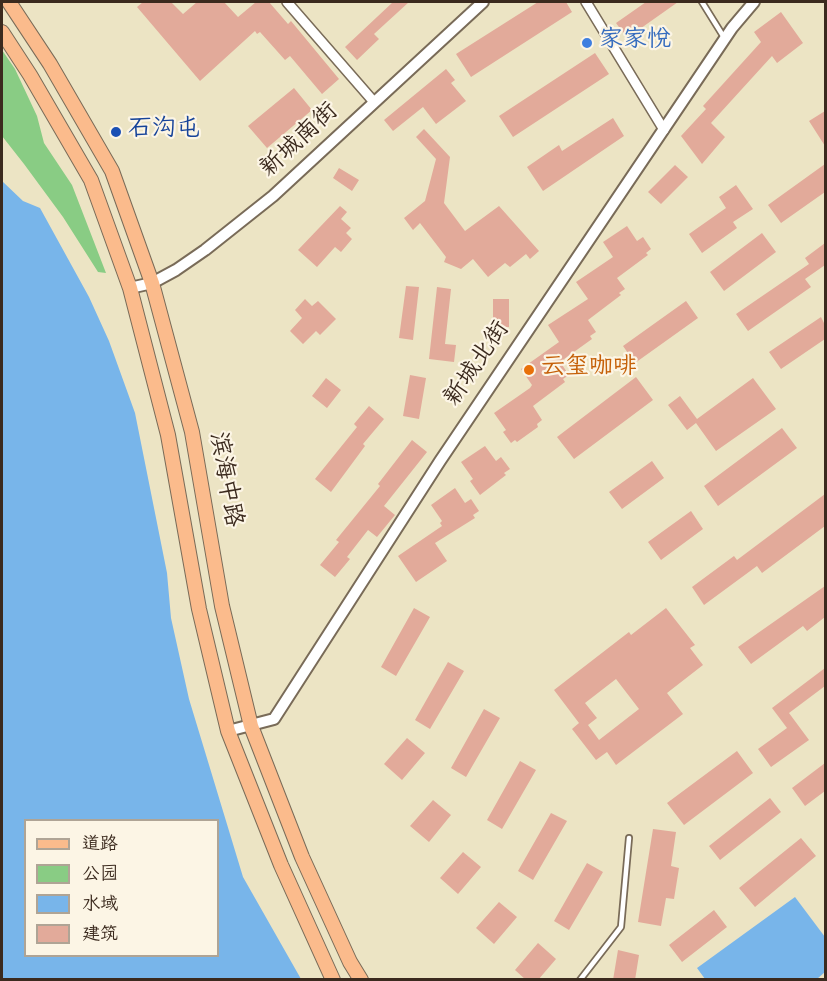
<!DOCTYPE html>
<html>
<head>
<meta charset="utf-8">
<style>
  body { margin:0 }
  #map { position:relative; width:827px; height:981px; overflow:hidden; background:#ece4c4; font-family:Dekko,"LXGW WenKai TC",sans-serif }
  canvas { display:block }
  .frame { position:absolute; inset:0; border:3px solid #3b2a1e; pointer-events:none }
  .legend { position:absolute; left:24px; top:819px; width:195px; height:138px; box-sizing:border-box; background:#fcf5e5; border:2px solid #afa495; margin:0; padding:8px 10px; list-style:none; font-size:18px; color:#3b2a1e }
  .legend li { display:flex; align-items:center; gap:12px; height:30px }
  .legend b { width:30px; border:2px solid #afa495 }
</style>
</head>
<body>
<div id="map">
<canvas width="827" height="981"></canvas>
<div class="frame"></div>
<ul class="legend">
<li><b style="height:8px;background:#fbbb8c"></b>道路</li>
<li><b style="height:16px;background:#89cc84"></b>公园</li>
<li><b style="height:16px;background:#78b5ea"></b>水域</li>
<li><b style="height:16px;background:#e2aa9a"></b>建筑</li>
</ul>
</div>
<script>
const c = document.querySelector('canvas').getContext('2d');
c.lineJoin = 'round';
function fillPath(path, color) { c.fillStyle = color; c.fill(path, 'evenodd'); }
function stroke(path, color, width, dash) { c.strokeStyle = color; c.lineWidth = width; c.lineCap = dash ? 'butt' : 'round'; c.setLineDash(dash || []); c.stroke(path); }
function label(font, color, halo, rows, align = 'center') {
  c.font = font + ' Dekko,"LXGW WenKai TC",sans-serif'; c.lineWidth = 4.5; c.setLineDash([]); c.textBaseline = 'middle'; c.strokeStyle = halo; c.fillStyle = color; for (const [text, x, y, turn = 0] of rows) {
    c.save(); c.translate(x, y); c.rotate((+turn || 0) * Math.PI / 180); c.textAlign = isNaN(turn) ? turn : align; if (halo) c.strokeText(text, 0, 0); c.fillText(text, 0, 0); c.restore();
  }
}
fillPath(new Path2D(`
  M2 50 15 69 37 116 44 143 72 185 106 273 98 272 63 217 24 164 2 136Z`), '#89cc84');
fillPath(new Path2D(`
  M2 181 23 201 40 208 89 297 109 341 135 413 167 573 171 618 189 699 243 877 301 979H2ZM26 820H218V956H26Z
  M795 897 825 937V972L817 979H705L697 968Z`), '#78b5ea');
fillPath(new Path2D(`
  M143 2H171L183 14 197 2H224L238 17 256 2H269L288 24 291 21 339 79 322 94 290 56 285 60 260 32 257 34 255 31 200 81 137 7Z
  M393 2H409L374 34 379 39 357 60 345 47Z
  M538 2H566L572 12 471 77 456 54Z
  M646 2H678L627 38 616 23Z
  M781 12 803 43 777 63 772 56 711 123 725 137 702 164 681 136 706 109 703 106 761 42 754 32Z
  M595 53 609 74 513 137 499 116Z
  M446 69 455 80 451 83 466 101 436 124 423 107 393 131 384 120Z
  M294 88 312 110 267 148 248 126Z
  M825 111V146L809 121Z
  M613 118 624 136 543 191 527 167 559 145 562 151Z
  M424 129 450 157 444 203 465 231 499 206 539 251 530 259 526 254 510 267 505 263 488 277 473 259 461 269 444 262 446 257 420 223 413 230 404 218 425 201 436 159 416 137Z
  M825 164V192L781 223 768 205Z
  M675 165 688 177 661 204 648 192Z
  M339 168 359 180 352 191 333 178Z
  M736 185 753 209 733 222 737 228 702 253 689 234 726 208 719 197Z
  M340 206 347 212 341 219 351 228 346 233 352 239 341 252 335 247 317 267 298 250Z
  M627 226 637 241 643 237 651 249 646 253 648 255 617 278 625 289 619 293 621 295 588 320 596 332 590 336 592 339 560 362 569 375 563 379 565 382 533 406 542 420 537 424 538 427 517 442 515 440 511 443 503 432 506 430 494 413 530 388 532 385 521 369 559 342 548 325 588 299 576 282 613 257 603 242Z
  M762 233 776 252 724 291 710 272Z
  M825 243V265L805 279 811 287 748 331 736 314 809 264 805 258Z
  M406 286 419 287 413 340 399 338Z
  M437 287 451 289 445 344 456 345 454 362 429 359Z
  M305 299 312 306 318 301 336 319 320 335 316 331 303 344 290 331 302 318 295 310Z
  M493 299H509V327H493Z
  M686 301 698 318 635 363 623 346Z
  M821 317 825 325V339L781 369 769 352Z
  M410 375 426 378 419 419 403 416Z
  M636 377 653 400 574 459 557 437Z
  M326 378 341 390 327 408 312 396Z
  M753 378 776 409 716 451 696 423 687 430 668 405 680 396 697 419Z
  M369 406 384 419 363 444 365 446 331 492 315 479 357 427 354 424Z
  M782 428 797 448 718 506 704 486Z
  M412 440 427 452 384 506 395 515 377 537 368 530 347 557 350 559 335 577 320 565 339 542 336 540 380 486 378 484Z
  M485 446 496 461 501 457 510 469 504 473 506 475 480 495 470 481 473 479 461 462Z
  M652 461 664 478 622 509 609 492Z
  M455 488 465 503 471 499 479 511 473 515 475 518 435 543 447 561 416 582 398 556 442 526 440 523 442 521 431 505Z
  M825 494V526L762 573 757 566 704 605 692 587 734 556 737 560Z
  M691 511 703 529 661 560 648 542Z
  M825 586V617L807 631 803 626 751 664 738 647Z
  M414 608 430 617 396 676 381 667Z
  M666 608 695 645 690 648 703 665 667 693 683 714 616 765 607 752 596 760 572 729 579 723 554 690 629 632 631 635ZM616 679 639 709 599 740 588 725 597 718 585 703Z
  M448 662 464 671 430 729 415 720Z
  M825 668V686L789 713 809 740 771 767 758 749 787 728 772 708Z
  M484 709 500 718 466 777 451 768Z
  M407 738 425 753 402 780 384 764Z
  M737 751 753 773 684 825 667 803Z
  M520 761 536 770 502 829 487 820Z
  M825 763V791L805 806 792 788Z
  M770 798 781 812 720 860 709 846Z
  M433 800 451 815 429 842 410 826Z
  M551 813 567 821 533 880 518 871Z
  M653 829 676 832 671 866 679 868 674 899 666 898 661 926 638 922Z
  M801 838 816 856 755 907 739 888Z
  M463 852 481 867 458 894 440 878Z
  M587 863 603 872 569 930 554 921Z
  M499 902 517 917 494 944 476 928Z
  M714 910 727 927 682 962 669 945Z
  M538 943 556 959 538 980H526L515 970Z
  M618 950 639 955 635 980H613Z`), '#e2aa9a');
const service = new Path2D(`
  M702 2 725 39
  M580 980 621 927 629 838`);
const minor = new Path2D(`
  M287 2 374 102
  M586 2 664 130`);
const tertiary = new Path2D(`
  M130 288 152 283 176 270 205 250 273 196 483 2
  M228 731 274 719 440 461 732 28 754 2`);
const primary = new Path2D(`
  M9 2 50 64 112 171 152 283 192 432 222 606 251 726 302 857 350 962 361 980
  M2 32 30 75 91 180 130 288 168 435 199 609 228 731 281 865 333 980`);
stroke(service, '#796b58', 8);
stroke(minor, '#796b58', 12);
stroke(tertiary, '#796b58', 14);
stroke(primary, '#796b58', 16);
stroke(service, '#fff', 4.5);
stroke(minor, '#fff', 9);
stroke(tertiary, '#fff', 10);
stroke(primary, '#fbbb8c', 14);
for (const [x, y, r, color] of [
  [587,43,6,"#3f7fe0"],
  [116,132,6,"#1a4fb4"],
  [529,370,6,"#e8710a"]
]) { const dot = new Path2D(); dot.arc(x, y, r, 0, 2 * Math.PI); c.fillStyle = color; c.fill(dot); stroke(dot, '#fcf5e5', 2); }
label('24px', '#366cbe', '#fcf5e5', [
  ["家家悦",599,43]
], 'left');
label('24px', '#164399', '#fcf5e5', [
  ["石沟屯",128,132]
], 'left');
label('24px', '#3b2a1e', '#fcf5e5', [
  ["新城南街",301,142,-43],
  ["新城北街",479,365,-56],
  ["滨海中路",223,480,80]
]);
label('24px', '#c56008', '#fcf5e5', [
  ["云玺咖啡",541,370]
], 'left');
</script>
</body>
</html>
